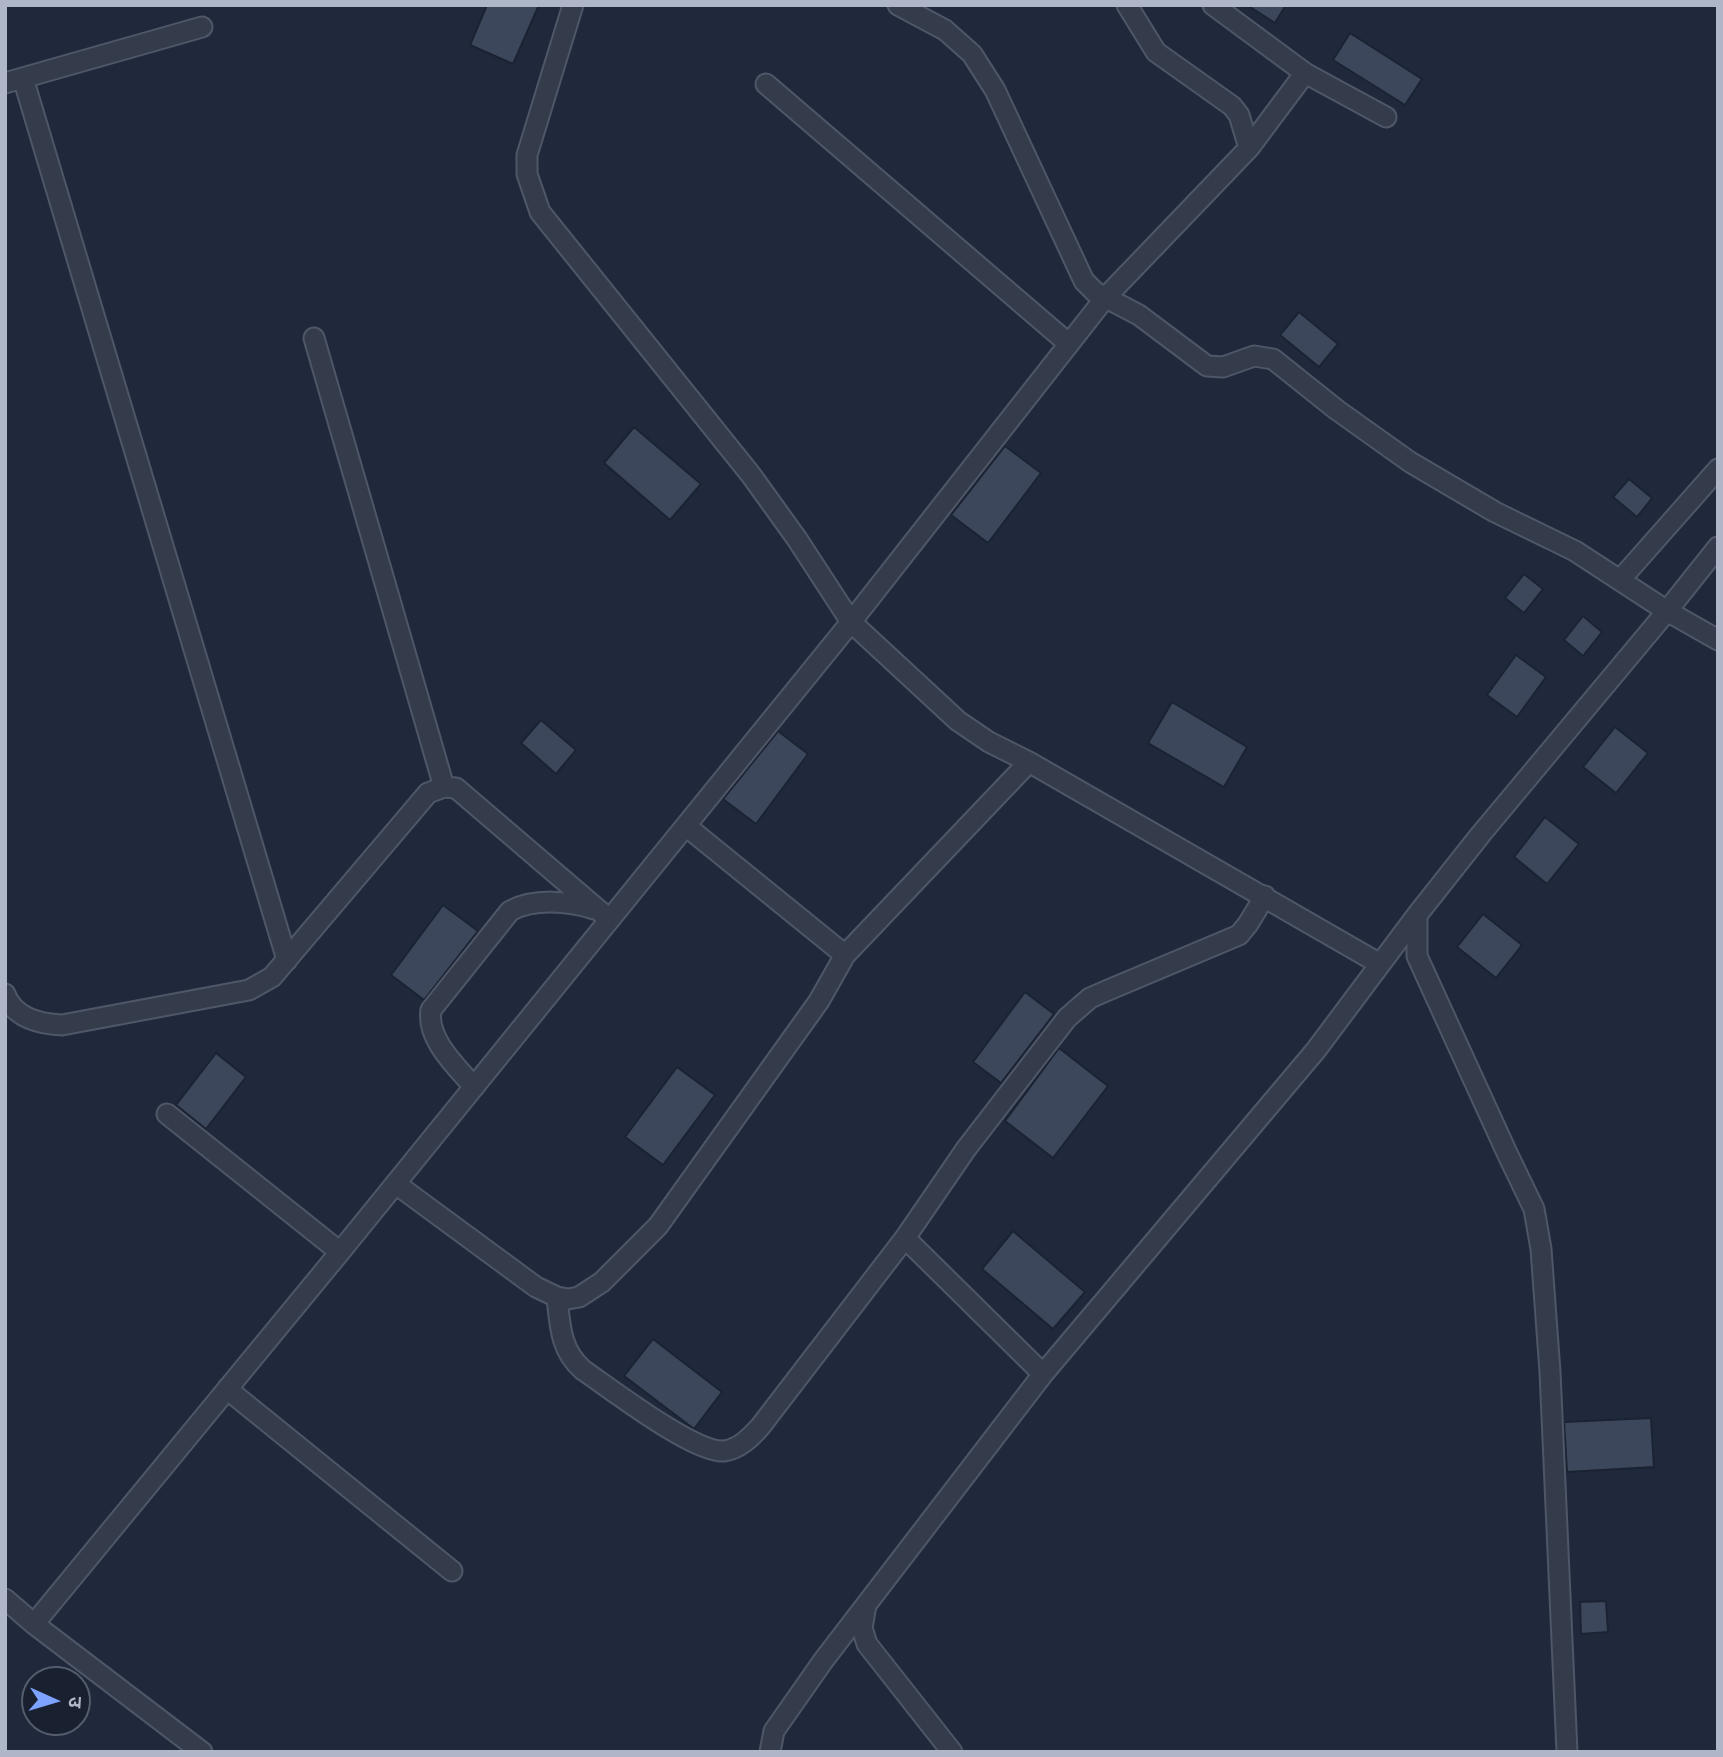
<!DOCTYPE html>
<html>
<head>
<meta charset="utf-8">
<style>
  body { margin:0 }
  #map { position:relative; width:1723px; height:1757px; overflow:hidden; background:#20293c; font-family:Helvetica,"Noto Sans Devanagari",sans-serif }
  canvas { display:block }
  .frame { position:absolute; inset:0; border:7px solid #afb6c8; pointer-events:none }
  .north { position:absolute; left:21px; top:1666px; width:70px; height:70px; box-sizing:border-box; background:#192131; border:2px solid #555d6d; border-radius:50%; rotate:94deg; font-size:19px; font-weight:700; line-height:28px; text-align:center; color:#afb6c8 }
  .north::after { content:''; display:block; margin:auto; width:24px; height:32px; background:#7da2ff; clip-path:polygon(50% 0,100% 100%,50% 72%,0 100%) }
</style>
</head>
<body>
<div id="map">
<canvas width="1723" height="1757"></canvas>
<div class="frame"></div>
<div class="north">उ</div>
</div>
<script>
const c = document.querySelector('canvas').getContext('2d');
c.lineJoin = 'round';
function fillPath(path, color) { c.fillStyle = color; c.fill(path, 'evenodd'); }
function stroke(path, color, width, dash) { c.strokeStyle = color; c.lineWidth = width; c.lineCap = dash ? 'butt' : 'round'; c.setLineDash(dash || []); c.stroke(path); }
const building = new Path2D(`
  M487 5H539L513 64 470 45Z
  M1247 5H1286L1275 23Z
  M1350 33 1422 79 1405 105 1333 60Z
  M1299 312 1338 344 1319 367 1280 335Z
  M634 427 701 484 670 520 604 463Z
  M1005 446 1041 473 988 543 951 515Z
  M1629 479 1652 498 1637 517 1613 497Z
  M1524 574 1543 589 1524 613 1505 598Z
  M1583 616 1602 632 1583 656 1564 640Z
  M1516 655 1546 677 1517 717 1487 695Z
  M1172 702 1247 747 1224 787 1148 743Z
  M541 720 576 750 556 774 521 743Z
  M1615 727 1648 753 1616 793 1583 767Z
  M778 731 808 754 756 824 723 799Z
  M1545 817 1579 844 1547 884 1514 857Z
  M443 905 478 931 424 1000 391 975Z
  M1483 914 1522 945 1496 978 1457 947Z
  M1025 992 1054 1014 1001 1083 973 1062Z
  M1059 1048 1108 1086 1053 1158 1005 1121Z
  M216 1053 246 1077 206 1129 176 1105Z
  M677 1067 715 1095 663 1165 625 1137Z
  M1013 1231 1085 1292 1053 1329 982 1269Z
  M653 1339 722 1392 694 1429 624 1376Z
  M1651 1418 1654 1467 1567 1472 1564 1422Z
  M1606 1601 1608 1632 1581 1634 1580 1602Z`);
fillPath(building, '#3c475b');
stroke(building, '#1b2333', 2);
const minor = new Path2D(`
  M573 5 527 155V174L540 212 751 475 797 539 851 622 958 721 989 742 1029 762 1380 964
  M898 5 945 30 972 54 995 90 1084 281 1095 292 1139 315 1207 366 1223 367 1254 356 1273 359 1337 410 1410 462 1495 512 1575 551 1667 611 1718 640
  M1127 5 1156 52 1232 106 1239 115 1249 148
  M1213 5 1305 73
  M23 78 287 960
  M5 83 202 27
  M766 84 1069 344
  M314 338 444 787
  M1620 580 1718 469
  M686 826 845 955
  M1417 916V956L1507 1153 1534 1209 1541 1249 1550 1372 1567 1752
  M5 994C14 1018 39 1024 62 1025L249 990 272 977 428 793 444 787 456 788 609 919
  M474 1087C457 1067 426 1039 431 1010L510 911C534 898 569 901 594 909
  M167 1114 340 1252
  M396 1184 536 1287 557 1297 568 1299 579 1297 602 1282 658 1226 819 1001 845 955 1029 762
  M905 1238 1043 1374
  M557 1297C560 1325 560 1350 583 1370 611 1389 694 1453 724 1451 739 1449 750 1438 760 1427L905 1238 966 1149 1067 1018 1090 998 1106 991 1239 935 1248 924 1265 896
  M227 1389 452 1571
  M5 1599 34 1624 202 1752
  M866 1605 862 1628 867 1644 952 1752
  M34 1624 340 1252 851 622 1105 298 1249 148 1305 73 1386 117
  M770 1752 774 1731 823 1661 1043 1374 1316 1050 1417 915 1481 834 1667 611 1718 547`);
stroke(minor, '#4f5667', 23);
stroke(minor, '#343c4c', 19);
</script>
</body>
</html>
